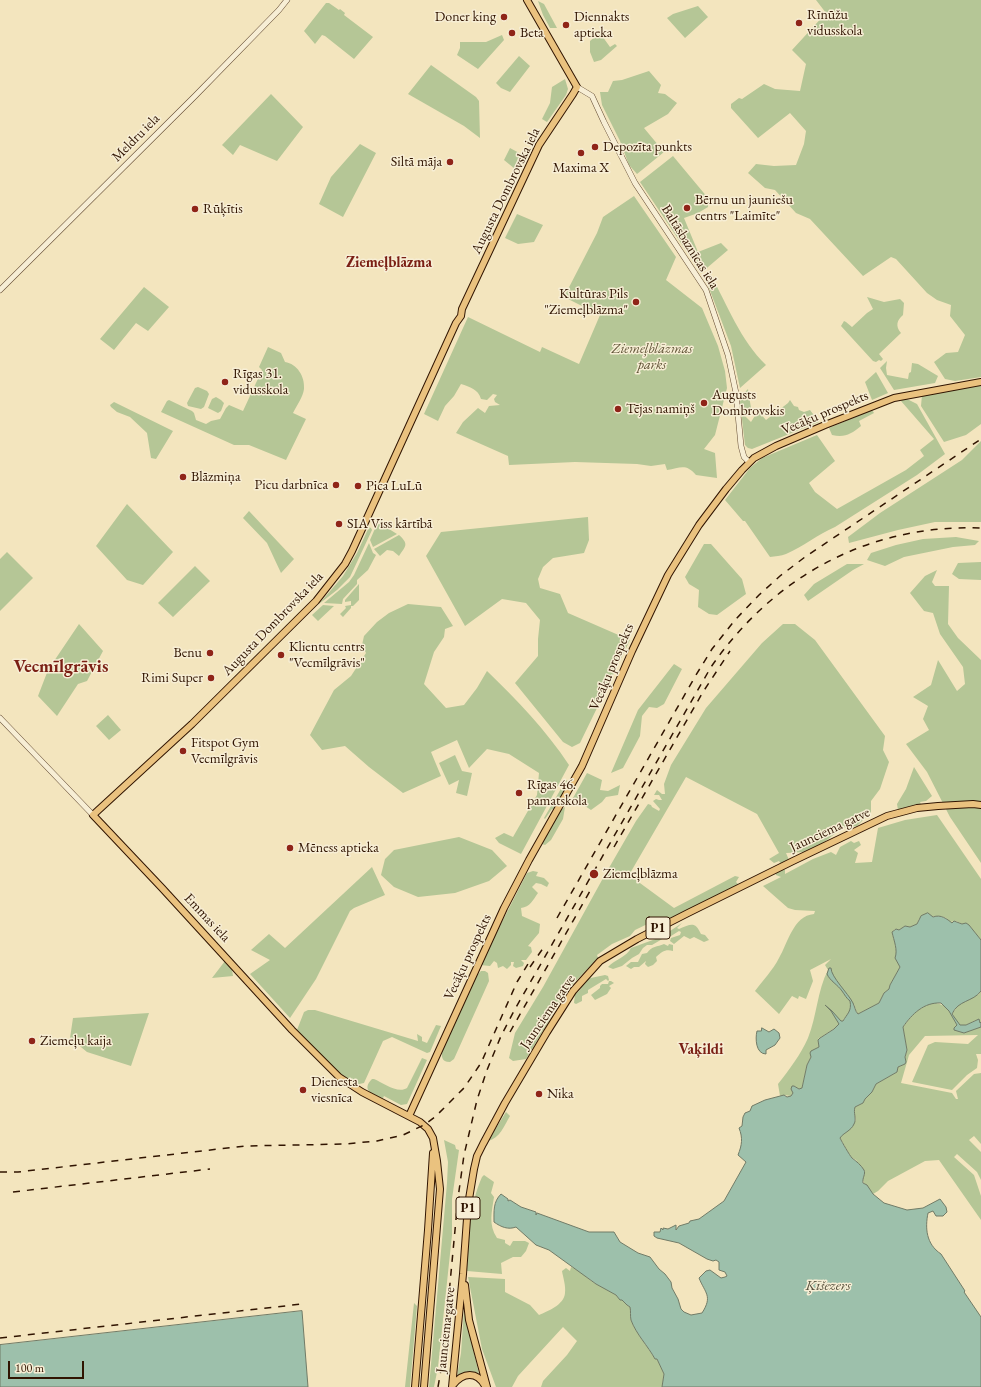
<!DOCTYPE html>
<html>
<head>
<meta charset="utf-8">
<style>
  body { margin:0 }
  #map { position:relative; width:981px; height:1387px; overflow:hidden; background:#f3e5be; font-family:"EB Garamond",serif }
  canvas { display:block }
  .scale { position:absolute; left:8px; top:1361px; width:76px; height:18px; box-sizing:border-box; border:2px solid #301401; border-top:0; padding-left:5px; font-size:12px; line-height:14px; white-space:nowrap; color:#301401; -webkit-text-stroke:3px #f7eed5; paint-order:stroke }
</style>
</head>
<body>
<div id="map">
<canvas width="981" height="1387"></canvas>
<div class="scale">100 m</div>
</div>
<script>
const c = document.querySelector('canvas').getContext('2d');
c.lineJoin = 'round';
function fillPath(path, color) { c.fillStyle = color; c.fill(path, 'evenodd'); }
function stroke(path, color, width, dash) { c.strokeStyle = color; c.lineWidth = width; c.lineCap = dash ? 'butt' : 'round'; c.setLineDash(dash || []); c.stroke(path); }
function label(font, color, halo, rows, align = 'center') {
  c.font = font + ' "EB Garamond",serif'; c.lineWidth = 3; c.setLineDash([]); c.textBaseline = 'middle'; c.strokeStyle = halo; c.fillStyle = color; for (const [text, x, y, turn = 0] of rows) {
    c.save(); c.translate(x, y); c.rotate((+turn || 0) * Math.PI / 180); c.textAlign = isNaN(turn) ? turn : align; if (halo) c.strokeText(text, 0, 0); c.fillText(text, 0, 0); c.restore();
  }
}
fillPath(new Path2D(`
  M816 0H981V377L955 381 945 379 934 362 946 353 958 352 965 335 950 316 951 305 937 300 927 293 896 259 891 257 863 276 810 219 796 213 775 190 765 188 748 173 756 164 774 166 796 165 804 144 806 131 790 113 758 138 731 108V104L739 98 742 99 764 84 775 89 800 91 806 64 792 50 826 13Z
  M538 1 544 4 557 28H550L543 15Z
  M326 3H329L339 10 340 9 345 13 344 15 373 37 354 59 325 36 322 35 315 44 304 31Z
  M698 6 708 17 685 38 667 18 673 14Z
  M600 33 610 47 615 44 617 46 601 60 594 62 590 52V41Z
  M502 35 504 40 478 69 457 55 460 48V42H486Z
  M519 56 530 66 510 92 501 88 496 83Z
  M431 65 476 97 479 101 480 138 464 126 408 94Z
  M649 71 661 85 658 93 665 94 677 103 668 114 644 128 664 152 637 174 629 165 620 141 602 105 600 92H608L613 81 622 80Z
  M565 79 568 89 566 95 547 122 542 119 550 103 552 87Z
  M271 94 303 127 277 161 240 145 233 155 222 145Z
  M360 144 376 153 343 217 319 204 331 177Z
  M510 148 521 154 515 169 504 160Z
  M673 156 708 198V207L698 213 684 218 698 252 721 243 728 250 701 273 640 182Z
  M634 196 676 257 666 280 702 308 718 346 725 371 727 388 715 435 704 449 715 453 717 478 696 475C686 463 680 468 667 470L665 464 651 466 637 464 575 462 509 465 508 456 456 433 463 422 478 408 485 413 489 406 500 405 495 402 494 399 497 395 493 394 487 400 481 399C478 389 470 387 461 384L454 396 445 406 438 421 424 414 468 317 540 352 542 347 579 364 600 315 564 297 597 233 603 217Z
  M517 214 543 225 534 242 518 244 505 238Z
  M711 275C727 305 741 341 766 365L740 388 731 346 706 280Z
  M144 287 169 307 148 331 136 323 114 350 100 339Z
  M867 297 884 302 900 299 904 303 903 315C897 320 895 326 901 333L879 354 883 359 881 361 879 360 876 362 873 361 841 326 844 321 846 322 852 327 867 313 873 309Z
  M268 347 281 353 285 362C297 364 305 376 304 389 303 397 297 405 293 413L306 419 286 460 249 445H234L161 412 167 401 169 400 192 411 194 413 196 420 206 424 211 421 220 419 226 408 229 405 243 411 262 370 259 367Z
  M887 361 886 368 887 375 908 379 909 373 911 372 912 363 918 364 938 376 935 383 894 390 880 368Z
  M876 372 888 393 872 400 865 382Z
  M981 385V424L966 435 944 442 921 406 922 395Z
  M198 387 207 391 209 394 204 407 201 409 188 406 187 403 195 388Z
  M748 389 751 408 745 416 751 422 758 411 766 420 788 403 790 400 794 406 798 407 799 410 804 412 810 410 819 422 752 449 748 448 745 445 740 402 741 396Z
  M216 397 221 400 224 403 221 411 218 413 208 408 212 399Z
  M903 397 917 404 945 454 917 475 835 527C818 534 803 547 786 554 781 556 775 556 770 557L745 521H743L725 500 750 468 762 458 817 435 835 461 809 483 815 492 837 509 906 470 924 456 920 450 934 439 901 401Z
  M114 402 173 431 156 459 151 458 147 433 130 417 117 412 111 407 110 405Z
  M872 410 874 413 859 421 861 426C851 434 845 438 832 435L829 428Z
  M981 441V522H935L898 530 849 543 848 537 880 513 962 460Z
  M127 504 173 552 143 585 127 580 96 546Z
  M249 511 294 559 281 573 267 543 243 518Z
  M588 517 589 540 584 553 553 558 543 567 538 579 540 588 560 594 568 613 630 640 580 743 572 747 563 742 515 683 538 656V639L540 620 526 603 502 599 465 626 426 556 441 532Z
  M377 524H381L397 534 373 547 370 540Z
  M369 527 371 528 372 530 350 577 337 590 319 604 343 576 357 553Z
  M399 535C409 544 406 546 399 556L393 551 387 550 380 556 374 549Z
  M956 537 979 541 975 545 953 547 904 557 885 566 867 560 871 553 896 545 923 539Z
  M369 543 373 553 376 555 368 570 357 580V584L343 599 342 604 324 603 349 582 354 575Z
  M704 544H711L742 579 746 594 717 615 709 614 698 607 699 590 689 584 685 577Z
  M7 552 33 578 0 611V559Z
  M981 562V580L959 579 952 574 958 563Z
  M847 564H864L853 570 808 601 804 595 814 584Z
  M195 566 210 581 173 617 158 603Z
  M937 570 932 582 935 586H949L948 624 958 638 981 660V863L950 817 927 772 906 744 929 730 923 719 928 706 913 697 931 685 938 660 957 691 965 684 963 667 940 634 933 613 924 611 910 593 925 576Z
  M359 584V600L353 606H351V608L343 617 340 614 346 608 345 606 351 605V601L345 602V600Z
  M408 604 441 607 453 626 445 629 444 637 434 652 424 684 446 708 464 705 477 688 487 671C517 700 546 730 569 765L521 854 499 843 495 838 504 833 513 837 537 795 539 773 509 754 487 749 469 768 457 740 431 752 441 776 403 793 369 767 345 746 322 750 310 735 334 690 351 676 366 653 362 645 364 636 377 622 389 613Z
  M323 605 334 606 318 621 312 615Z
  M79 624 103 651 87 681 78 684 57 716 38 696 48 670Z
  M783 624H795L815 640 885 736 883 750 889 762 880 789 871 801V812L857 826 842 828 822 844 805 852 786 853 789 860 781 864 779 861 774 863 769 859 779 853 757 814 686 777 629 875 674 908 735 876 739 877 736 882 739 885 665 921 660 918 635 930 630 936 612 944 597 955 598 958 568 989 526 1059 513 1061 509 1058 515 1033 543 987 602 880 636 821 648 804 651 805 652 807 659 811 660 809 653 801 656 799 659 800H662L659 795H654L657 790 662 794H665L664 784 671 765 706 708 762 643Z
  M674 664 682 669 664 704 657 708 649 707 642 716 640 736 623 768 611 773 638 710Z
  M108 715 121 730 109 740 96 726Z
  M455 755 462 771 472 773 467 796 456 793 459 780 449 785 439 763Z
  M914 767 932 796 926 801 920 802 921 804 898 810 897 804 906 789Z
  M587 773 602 780 600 790 608 791 620 785 618 795 606 797 602 802 591 810 573 798Z
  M566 780 571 783 555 811 552 809 545 819 544 818Z
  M565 807 563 819 551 840 545 845 542 844 561 810Z
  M937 815 981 879V940L969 925 962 924 956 921 950 922C944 912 928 917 919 919L917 924 910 927 905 926 899 930 895 929 892 932C894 941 899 950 896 958L900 967 890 985 889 989 884 993 879 1003 858 1014 856 1011 854 1004 851 1006 850 1012 838 1026 818 1039 819 1047 814 1050 807 1065 802 1088 799 1089 794 1086 793 1093 791 1096 784 1095 780 1096 778 1084C789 1070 801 1054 808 1038 817 1016 817 991 828 970L825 965 831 959 810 970 813 981 806 999 799 996 798 999 792 996 779 1014 755 991C763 980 773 970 779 958 788 943 793 916 814 914L815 911 795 910 788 908 763 886 781 877 776 875 775 872 782 868 785 870V874L813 859 831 852 836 855 840 847 851 841 854 843 859 841 861 845 854 850 858 853 855 863 872 862 878 828 905 820Z
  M459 837 492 850 507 866 489 881 455 893 418 897 394 887 381 875 385 859 394 850Z
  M372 867 385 895 354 908 350 911 316 979 290 1018 250 974 270 960 251 950 269 934 285 948Z
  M533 871 538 872 536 876 544 878 549 883 547 887 541 884 536 883 532 887 538 893C533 900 530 907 521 908L522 916 540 924 539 933 528 946 531 947 532 952 526 960H521L524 963 523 966 516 968 513 966 514 962H511V965L507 969 503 966 498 968 497 963 494 961 490 966 480 965 527 873Z
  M682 923 677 928 679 929C691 924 695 921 701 934L705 935 709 940 704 942 694 937 690 939 684 936 674 944 670 941 671 938 680 935 681 932 679 931 671 936 664 938 652 945H647L643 948 639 954 632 958 622 966 613 969 608 967C614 960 627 957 631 948L661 937Z
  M664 944 668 946 669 944 673 945V951C665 949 662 952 656 957L657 961 653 965 648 967 645 964 646 961 639 967H634L631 969 626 966 631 962H638L642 954 647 953C652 946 657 947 664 944Z
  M225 961 232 970 233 976 212 978Z
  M481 971H485L488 973 489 981 454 1059 450 1062C441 1062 441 1056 443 1048L476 976Z
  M605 975 608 976 609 980 608 981 606 979 588 990V993L582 996V1001L576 1004 574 1003 575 994 579 991 586 979Z
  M609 981H611L614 983 609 986 611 988 607 994 595 1000 591 995 600 988V986L602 984H608Z
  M981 991V1022L980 1023 976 1020 966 1025H959L952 1014 959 1004 979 994Z
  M930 1003C947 1002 950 1012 957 1025L955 1027 957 1030 964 1033 981 1027V1054H976L978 1060 977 1068 967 1075 952 1090 912 1082 928 1045 935 1042 968 1044 978 1035 925 1036 909 1055 901 1083 952 1093 956 1099H958L956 1091 974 1074 981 1073V1144L974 1136 969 1140 981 1152V1180L977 1172 957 1154 954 1157 974 1175 981 1196V1220L939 1160 925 1161 888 1181 878 1191 873 1194C868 1186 860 1183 864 1174L861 1167 856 1160 851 1157 840 1138V1136L844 1134 856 1120 854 1113 855 1107 863 1103 865 1099 872 1092 876 1084 897 1072 898 1067 905 1064 906 1062 905 1058 907 1050 903 1027 915 1012Z
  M308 1010H315L418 1041 417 1034 422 1037V1041L427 1043 436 1025 441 1026 430 1052 427 1053 392 1037 383 1041 364 1083 359 1084 353 1083 329 1065 297 1030 304 1012Z
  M149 1013 131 1066 87 1052 70 1038 73 1018Z
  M422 1058 427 1060 407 1104 401 1105 384 1096 383 1098C372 1095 361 1090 372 1079H374C383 1083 398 1094 407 1088Z
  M506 1112 510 1116C504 1126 500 1138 488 1141Z
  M444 1140 455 1145 456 1149 459 1150 452 1199V1235L438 1367 434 1387H429L447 1183 448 1162Z
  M484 1175 494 1182 491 1193 494 1197C492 1211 488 1225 497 1238L505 1240V1243L510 1246 513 1241H525L529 1243 526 1251 521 1257H513L501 1263 502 1274 467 1271C468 1239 469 1206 482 1177Z
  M571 1267C581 1270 587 1279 596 1284 604 1288 614 1292 620 1299H622L627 1305 630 1307C631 1311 630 1316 631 1320 636 1334 648 1346 655 1359H657L664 1374 662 1387H541L543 1381 567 1355 577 1341 563 1327 518 1376 512 1387H496L482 1349 468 1277 505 1279V1292L530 1305 539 1315C548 1311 564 1305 565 1293 566 1286 563 1277 562 1271L566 1268 570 1271Z
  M414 1303 417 1306 410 1387H405Z
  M464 1310 479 1374 468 1372 457 1376 461 1353Z`), '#b5c696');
const water = new Path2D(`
  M928 913 933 917C941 914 947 919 952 923L954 921 962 924 966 923 969 925 981 940V991C973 1002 958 1000 952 1014L960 1025H966L979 1019 980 1023 981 1022V1027L964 1033 954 1030V1028L957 1025 949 1011 941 1003C924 1002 912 1014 903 1027L907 1050 905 1057 906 1062 905 1064 898 1067 897 1072 876 1084 872 1092 865 1099 863 1103 855 1107C853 1113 857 1119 854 1124 851 1131 843 1133 840 1138 842 1142 850 1156 852 1158 856 1161 861 1165 864 1170 866 1174 862 1178 863 1183L867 1185 873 1194 884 1203 907 1210 923 1208 940 1199 946 1207 947 1212 943 1216H936L933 1211 928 1213C925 1228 926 1244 941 1254L965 1291 964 1292 981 1317V1387H662L664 1374 657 1359H655C648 1346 636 1334 631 1320 630 1316 631 1311 630 1307L627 1305 622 1300H620L616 1295 596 1284 549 1250 536 1245 516 1227C508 1230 501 1227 494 1222 494 1211 493 1202 501 1194L508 1199V1201L510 1200 521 1207 536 1212V1215L537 1213 589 1232H614L620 1242 638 1253 650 1257 659 1269 665 1274 671 1282 672 1288 678 1299 681 1309 684 1312 691 1315 702 1313C713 1296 705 1293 699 1278L706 1271 710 1270 721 1278 725 1277 727 1276 725 1272 719 1270V1262L716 1260 713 1261 707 1259 679 1243 657 1238 654 1236V1232H660L661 1228 663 1230V1228L668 1229 676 1225V1230L679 1226 689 1223 690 1221 699 1219 724 1201 746 1162 738 1155C742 1145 743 1138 739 1128L742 1126 743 1117 745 1113 750 1111 752 1106 765 1100 784 1095 787 1097 791 1096 793 1093 791 1089 792 1086H794L799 1089 802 1088 807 1065 811 1057 810 1053 811 1051 819 1047 818 1040 820 1038 834 1029 839 1024 831 1011 825 1005 832 1011 841 1021H843C847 1014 852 1011 850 1001 846 998 845 995 842 991 838 985 830 981 827 974L829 968H831C831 977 848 993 853 1003 855 1007 855 1011 858 1014L879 1003 884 993 889 989 890 985 900 967 895 958C898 950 894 941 892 932L896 929 899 930 905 926 910 927 917 924 921 916Z
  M762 1028 769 1032 774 1029 779 1033 780 1038 775 1045 766 1050V1054C756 1054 755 1039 757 1031H761Z
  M302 1311 308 1387H0V1345Z`);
fillPath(water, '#9dc0ab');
stroke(water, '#717b67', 1);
const minor = new Path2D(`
  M577 87 592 96 604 122 635 183 706 290 728 355 736 393 741 446 744 457 749 462
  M0 290 195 96 279 10 287 0
  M0 718 93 815`);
const major = new Path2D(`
  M409 1116 504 908 529 860 582 766 632 651 668 575 699 525 726 489 742 470 754 458 776 446 825 425 894 398 981 382
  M465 1285 469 1320 487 1387
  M453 1385C463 1372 477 1371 485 1386
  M415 1387 428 1230 433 1153
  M424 1387 440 1189 437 1161 433 1138 428 1129 420 1122 362 1092 339 1077 292 1030 162 888 93 815 192 724 316 601 345 564 352 551 456 323 461 316 462 309 539 145 573 94 577 87 527 0
  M452 1387 463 1274 468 1205 474 1169 477 1156 483 1144 505 1103 547 1032 573 991 600 961 637 939 688 913 793 861 887 816 917 808 938 806 973 804 981 805`);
stroke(minor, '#614830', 6);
stroke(major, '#301401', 8);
stroke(minor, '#f7eed5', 5);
stroke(major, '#eac27f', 6);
stroke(new Path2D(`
  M614 847 703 692 730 651
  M557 918 696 675 712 649 735 620 759 595 780 576 805 557 981 439
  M530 967 546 944
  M510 1032 590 891
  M0 1172H18L245 1146 345 1144 377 1141 403 1135 424 1125 435 1117 464 1088 481 1063 517 982 531 959
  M13 1192 210 1169
  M0 1338 302 1304
  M438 1387 443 1358 458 1198 464 1155 477 1100 487 1070 501 1036 515 1009 711 667C774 576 869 524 981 528`), '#301401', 1.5, [7, 7]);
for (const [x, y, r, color] of [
  [504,17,4,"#8f2418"],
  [799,23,4,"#8f2418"],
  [566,25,4,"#8f2418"],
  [512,33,4,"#8f2418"],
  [595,147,4,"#8f2418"],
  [581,153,4,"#8f2418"],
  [450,162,4,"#8f2418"],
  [687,208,4,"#8f2418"],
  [195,209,4,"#8f2418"],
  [636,302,4,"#8f2418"],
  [225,382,4,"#8f2418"],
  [704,403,4,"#8f2418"],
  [618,409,4,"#8f2418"],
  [183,477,4,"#8f2418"],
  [336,485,4,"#8f2418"],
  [358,486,4,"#8f2418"],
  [339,524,4,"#8f2418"],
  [210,653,4,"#8f2418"],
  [281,655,4,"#8f2418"],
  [211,678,4,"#8f2418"],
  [183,751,4,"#8f2418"],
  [519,793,4,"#8f2418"],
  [290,848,4,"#8f2418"],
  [594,874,5,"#8f2418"],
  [32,1041,4,"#8f2418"],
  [303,1090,4,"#8f2418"],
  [539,1094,4,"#8f2418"]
]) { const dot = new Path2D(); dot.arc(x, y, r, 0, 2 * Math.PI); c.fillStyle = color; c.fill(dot); stroke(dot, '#f7eed5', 1.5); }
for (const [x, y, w] of [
  [658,928,24],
  [468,1208,24]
]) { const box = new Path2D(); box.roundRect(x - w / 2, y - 11, w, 22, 3); c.fillStyle = '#f7eed5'; c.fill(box); stroke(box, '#301401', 1); }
label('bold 13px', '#301401', null, [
  ["P1",658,928],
  ["P1",468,1208]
]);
label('14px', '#301401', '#f7eed5', [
  ["Rīnūžu",807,15],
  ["vidusskola",807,31],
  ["Doner king",496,17,"right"],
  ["Diennakts",574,17],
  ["aptieka",574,33],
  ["Beta",520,33],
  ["Depozīta punkts",603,147],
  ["Siltā māja",442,162,"right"],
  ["Maxima X",581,168,"center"],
  ["Bērnu un jauniešu",695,200],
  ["centrs \"Laimīte\"",695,216],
  ["Rūķītis",203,209],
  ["Kultūras Pils",628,294,"right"],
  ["\"Ziemeļblāzma\"",628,310,"right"],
  ["Rīgas 31.",233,374],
  ["vidusskola",233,390],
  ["Augusts",712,395],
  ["Dombrovskis",712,411],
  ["Tējas namiņš",626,409],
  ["Blāzmiņa",191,477],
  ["Picu darbnīca",328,485,"right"],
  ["Pica LuLū",366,486],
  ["SIA Viss kārtībā",347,524],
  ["Klientu centrs",289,647],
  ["\"Vecmīlgrāvis\"",289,663],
  ["Benu",202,653,"right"],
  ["Rimi Super",203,678,"right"],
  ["Fitspot Gym",191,743],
  ["Vecmīlgrāvis",191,759],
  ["Rīgas 46.",527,785],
  ["pamatskola",527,801],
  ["Mēness aptieka",298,848],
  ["Ziemeļblāzma",603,874],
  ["Ziemeļu kaija",40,1041],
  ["Dienesta",311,1082],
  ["viesnīca",311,1098],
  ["Nika",547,1094]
], 'left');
label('14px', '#301401', '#f7eed5', [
  ["Meldru iela",136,138,-45],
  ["Augusta Dombrovska iela",506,191,-64],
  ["Baltāsbaznīcas iela",690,247,58],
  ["Vecāķu prospekts",825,413,-23],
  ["Augusta Dombrovska iela",273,624,-46],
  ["Vecāķu prospekts",612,667,-67],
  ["Jaunciema gatve",830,830,-25],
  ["Emmas iela",207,918,47],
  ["Vecāķu prospekts",468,957,-65],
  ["Jaunciema gatve",548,1012,-56],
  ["Jaunciema gatve",446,1330,-84]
]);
label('italic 14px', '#5f5235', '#f7eed5', [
  ["Ziemeļblāzmas",652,349],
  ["parks",652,365]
]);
label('bold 15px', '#7a1f14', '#f7eed5', [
  ["Ziemeļblāzma",389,263],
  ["Vaķildi",701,1050]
]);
label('italic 15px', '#56503c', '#f7eed5', [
  ["Ķīšezers",828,1286]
]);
label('bold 18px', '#7a1f14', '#f7eed5', [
  ["Vecmīlgrāvis",61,667]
]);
</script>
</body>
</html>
